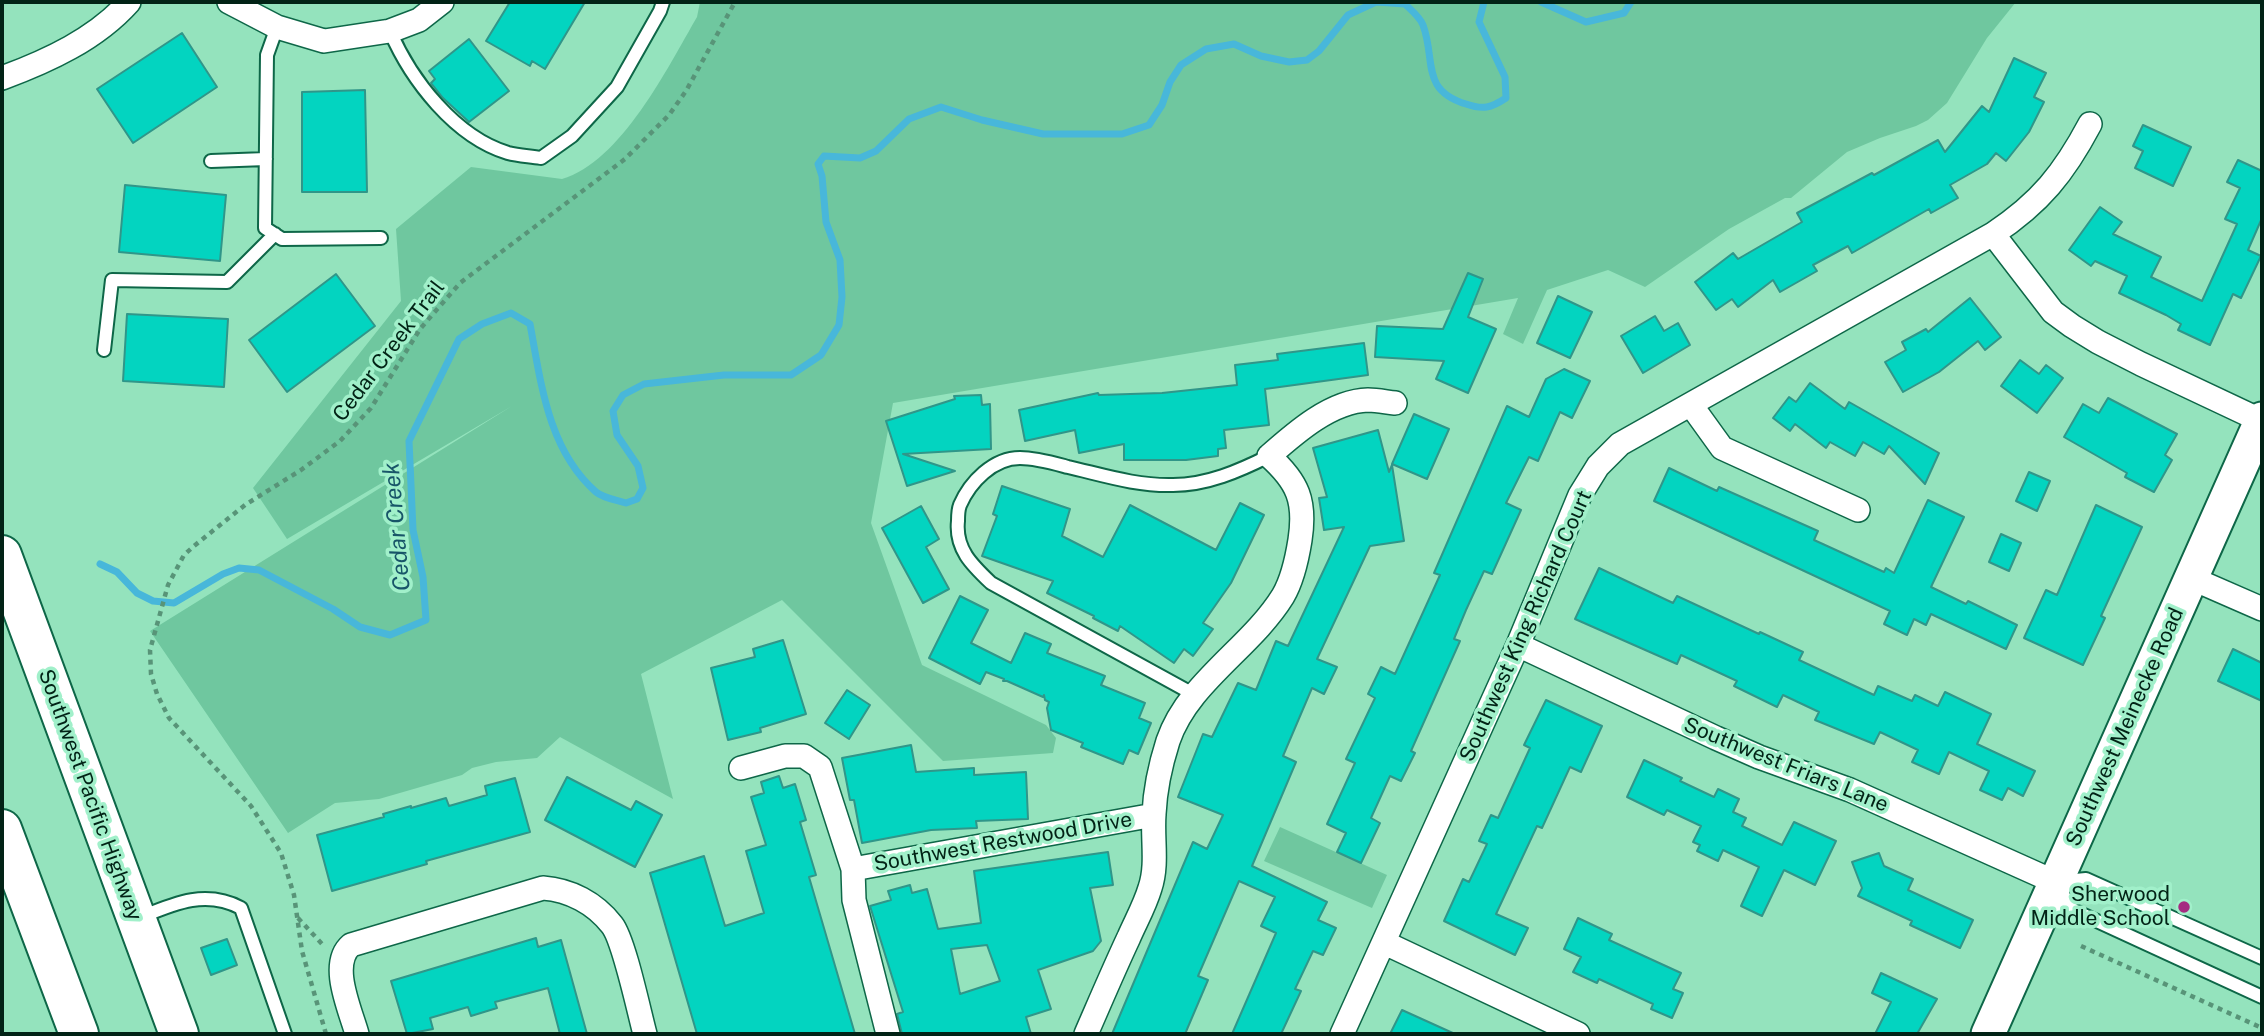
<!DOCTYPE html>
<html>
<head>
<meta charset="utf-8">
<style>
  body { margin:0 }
  #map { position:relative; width:2264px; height:1036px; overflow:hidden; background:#94e3bd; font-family:"Public Sans",sans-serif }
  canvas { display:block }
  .frame { position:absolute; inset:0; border:4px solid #022316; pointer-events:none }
</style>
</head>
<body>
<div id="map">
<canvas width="2264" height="1036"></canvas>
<div class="frame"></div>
</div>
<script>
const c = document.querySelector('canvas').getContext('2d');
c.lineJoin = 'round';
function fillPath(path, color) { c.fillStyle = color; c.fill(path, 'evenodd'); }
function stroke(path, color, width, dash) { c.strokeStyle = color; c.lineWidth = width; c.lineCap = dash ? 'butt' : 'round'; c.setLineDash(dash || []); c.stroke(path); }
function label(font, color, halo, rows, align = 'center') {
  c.font = font + ' "Public Sans",sans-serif'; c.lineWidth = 7; c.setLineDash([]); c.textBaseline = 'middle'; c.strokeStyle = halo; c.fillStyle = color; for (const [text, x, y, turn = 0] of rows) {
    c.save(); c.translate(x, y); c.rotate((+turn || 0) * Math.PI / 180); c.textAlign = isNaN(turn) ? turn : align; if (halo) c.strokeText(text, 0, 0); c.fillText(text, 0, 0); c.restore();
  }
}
fillPath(new Path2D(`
  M700 2H2016L1987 38 1947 103 1928 120 1916 126 1880 138 1847 152 1791 198H1785L1729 229 1645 287 1608 270 1547 290 1523 344 1503 334 1518 298 893 403 871 523 922 665 1046 725 1056 738 1053 753 943 761 782 600 641 674 673 799 560 737 537 758 496 762 472 768 462 775 379 799 335 803 288 833 150 631 512 406 287 539 253 488 401 301 396 229 471 167 562 179C621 162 668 67 697 17Z
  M1280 827 1387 875 1372 908 1264 861Z`), '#6fc79f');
stroke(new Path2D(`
  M1377 2 1405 4C1411 10 1420 17 1423 25 1436 60 1420 90 1466 104 1483 110 1491 108 1506 98L1505 77 1479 22 1484 2
  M1541 2 1586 22 1624 13 1631 2
  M100 564 117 572 137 593 153 601 174 603 223 574 239 568 259 570 333 609 360 627 390 635 426 620 423 577 413 530 409 441 459 339 482 324 511 313 530 324C541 383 548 450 596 492 603 498 616 500 626 503L637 499 643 488 638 466 617 435 613 411 623 395 644 384 724 375H791L821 355 839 325 842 297 840 260 826 222 822 176 818 164 824 156 860 158 876 151 909 119 941 107 982 120 1043 134H1122L1149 125 1162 105 1170 82 1181 65 1206 49 1234 44 1261 56 1289 62 1307 60 1319 51 1348 15 1376 2`), '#48b7da', 7);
const building = new Path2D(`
  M510 2H585L545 69 532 61 530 66 486 41Z
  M182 33 217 87 133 143 97 89Z
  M469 39 509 91 469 122 443 98 431 83 435 79 429 71Z
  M2014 58 2046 73 2034 97 2044 102 2029 132 2006 161 1996 153 1987 164 1950 185 1958 198 1931 213 1929 209 1852 253 1848 246 1813 265 1817 271 1780 292 1773 280 1738 307 1732 299 1716 310 1695 282 1733 253 1738 259 1802 222 1797 213 1872 173 1874 175 1938 140 1945 152 1982 106 1989 112Z
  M365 90 367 192H302V92Z
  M2143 125 2191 147 2173 186 2135 168 2143 151 2133 146Z
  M2238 160 2262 171V218L2248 250 2261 256 2241 298 2233 294 2210 345 2178 330 2181 324 2166 315 2119 293 2127 276 2095 261 2091 266 2069 250 2100 207 2122 222 2113 234 2161 257 2151 277 2202 301 2237 224 2225 219 2240 188 2227 182Z
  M125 185 226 195 220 261 119 252Z
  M1468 273 1483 279 1468 317 1496 329 1468 393 1436 379 1444 361 1375 357 1377 326 1443 329Z
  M336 274 375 326 287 392 249 340Z
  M1558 296 1592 312 1570 358 1537 343Z
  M1970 298 2001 337 1985 350 1978 341 1939 372 1903 392 1885 362 1906 350 1902 342 1926 329 1928 332Z
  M127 314 228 319 224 387 123 381Z
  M1655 316 1664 331 1678 323 1690 345 1643 373 1621 336Z
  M1364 343 1368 375 1265 389 1269 425 1224 430 1226 448 1218 449V456L1186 460H1124V444L1079 453 1075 430 1025 441 1019 410 1098 393 1099 395 1162 393 1237 385 1235 365 1278 360 1277 354Z
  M2020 360 2039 374 2046 365 2063 378 2037 413 2001 386Z
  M1564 369 1590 381 1572 418 1560 412 1538 461 1529 457 1506 503 1521 510 1492 574 1484 571 1466 610 1454 639 1460 641 1411 751 1415 753 1401 781 1390 776 1371 818 1380 823 1361 863 1337 852 1346 833 1327 824 1355 763 1346 759 1375 698 1368 694 1381 667 1395 674 1440 575 1434 573 1507 406 1529 417 1546 379Z
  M1810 383 1845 409 1849 402 1939 453 1925 484 1889 446 1884 454 1863 442 1855 456 1830 442 1826 448 1795 424 1790 431 1773 418 1789 397 1796 402Z
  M981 395 982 405 990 404 991 449 903 454 955 471 907 486 886 421 955 399 954 396Z
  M2108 398 2177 434 2165 455 2172 460 2154 492 2125 477 2127 473 2064 437 2083 404 2099 413Z
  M1414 414 1449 429 1427 479 1392 464Z
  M1378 430 1389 472 1392 465 1404 541 1370 546 1317 659 1337 667 1324 694 1312 688 1283 756 1296 762 1252 866 1327 902 1318 920 1336 928 1323 955 1313 951 1295 989 1301 991 1281 1034H1232L1276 933 1261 926 1275 897 1239 881 1198 976 1208 980 1185 1034H1112L1193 842 1207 849 1223 815 1178 797 1203 734 1212 737 1238 683 1256 690 1276 641 1288 646 1344 527 1324 530 1319 498 1327 497 1313 448Z
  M1669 468 1717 491 1719 487 1818 531 1814 540 1884 572 1886 568 1894 573 1928 500 1964 517 1931 587 1966 604 1968 601 2017 625 2006 649 1931 614 1926 625 1914 619 1907 635 1884 624 1890 611 1654 501Z
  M2029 472 2050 481 2037 511 2016 501Z
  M1002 486 1070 509 1062 536 1103 557 1130 505 1216 550 1240 503 1264 515 1231 583 1203 623 1213 629 1193 656 1184 649 1174 663 1120 626 1118 631 1093 618 1094 616 1047 593 1053 581 982 556 997 516 993 514Z
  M2096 505 2142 527 2101 616 2105 618 2083 665 2024 638 2046 590 2057 595Z
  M921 506 939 539 926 547 949 589 923 603 882 528Z
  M2001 534 2021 543 2009 571 1989 562Z
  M1599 568 1673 603 1677 596 1759 634 1760 632 1803 652 1799 660 1874 695 1878 686 1912 701 1915 695 1938 706 1945 692 1991 714 1977 744 2035 771 2023 796 2008 788 2002 800 1980 790 1989 771 1949 752 1939 774 1912 762 1918 750 1880 732 1874 744 1815 720 1819 712 1783 695 1777 707 1734 686 1737 681 1681 655 1677 664 1575 619Z
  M960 596 988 610 971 643 1011 663 1025 633 1051 644 1047 653 1105 676 1101 685 1145 703 1139 718 1151 723 1138 754 1129 750 1123 764 1081 747 1083 743 1051 730 1047 708 1049 702 1045 700 1044 695 1043 697 1007 681H1003L1004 679 986 672 980 684 929 658Z
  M783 640 806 714 760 728 761 732 728 740 711 668 755 657 753 649Z
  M2233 649 2262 663V701L2218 681Z
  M847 690 870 705 849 739 825 723Z
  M1546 700 1602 726 1581 772 1570 767 1542 828 1537 826 1496 914 1528 928 1515 955 1444 921 1463 879 1469 882 1487 844 1479 841 1491 815 1498 818 1530 748 1524 745Z
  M911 745 916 772 974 768V775L1026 772 1028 819 976 821 977 828 931 830 862 843 854 800H850L842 758Z
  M1644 760 1682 778 1680 781 1714 797 1718 789 1739 799 1733 812 1746 818 1742 826 1782 845 1794 822 1836 841 1815 885 1784 870 1762 916 1741 906 1759 867 1723 850 1718 861 1697 851 1700 845 1693 842 1701 826 1667 810 1664 815 1627 797Z
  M779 776 783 788 795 784 806 820 800 822 816 875 809 877 855 1034H697L650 873 704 856 725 926 764 913 746 851 766 845 751 797 764 793 761 782Z
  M567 777 631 810 636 801 662 815 635 867 545 820Z
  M515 778 530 832 426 861 427 864 332 891 317 835 384 817 383 814 411 806V808L446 798 449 806 487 795 485 786Z
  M1108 852 1113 885 1090 888 1101 941 1093 951 1038 970 1051 1009 1026 1017 1031 1034H902L897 1014 903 1012 870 906 891 900 888 891 910 885 912 893 927 889 938 929 981 923 974 871ZM987 945 1000 981 960 994 951 949Z
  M1879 853 1884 866 1913 879 1908 890 1973 920 1960 948 1910 925 1912 921 1858 896 1862 888 1852 862Z
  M1578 918 1612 934 1609 940 1681 973 1673 989 1683 993 1672 1018 1651 1009 1653 1004 1599 979 1597 983 1573 972 1581 957 1564 949Z
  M536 938 538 947 561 940 587 1034H560L548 988 495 1002 497 1008 471 1016 468 1007 430 1018 433 1029 407 1034 391 981Z
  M227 939 237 965 211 975 201 948Z
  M1881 973 1937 999 1917 1034H1875L1891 1002 1872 993Z
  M1402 1010 1455 1034H1390Z`);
fillPath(building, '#03d4c0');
stroke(building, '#309689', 2);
const service = new Path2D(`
  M277 27 267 55 265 228 282 239 381 238
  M390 31C411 80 455 137 508 153 519 156 530 156 541 158L572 136 617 87 660 11 663 2
  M211 161 266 159
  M104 350 112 280 227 282 275 234
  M1195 695 991 583C972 565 955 549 958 521 958 516 958 510 960 505 970 482 993 458 1020 458 1036 458 1053 463 1068 467 1103 475 1136 486 1173 485 1207 485 1239 471 1269 456
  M139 918C173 904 205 889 241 908L285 1034
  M2262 958 2086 879 2055 882 2073 910 2262 997`);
const minor = new Path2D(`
  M229 2 277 27 324 41 390 31 419 20 442 2
  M2 78C48 61 96 39 129 2
  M1993 234 2053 312 2072 326 2098 342 2141 364 2262 421
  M1691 405 1722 448 1858 510
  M2191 578 2262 609
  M1518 645 1716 738 1759 757 1850 790 2055 882
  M741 768 785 756H804L820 767 853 869 854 900 888 1034
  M853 869 1154 815
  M1385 943 1578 1034
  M357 1034C350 1009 329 964 351 945L543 888C570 890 595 903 612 925 624 940 639 1012 645 1034
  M1086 1034C1100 1002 1114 969 1129 937 1136 921 1145 905 1150 888 1158 864 1152 839 1154 814 1155 791 1161 763 1168 741 1188 682 1251 648 1283 596 1293 579 1297 559 1300 540 1306 501 1298 482 1269 456 1295 433 1331 401 1368 400 1377 400 1386 402 1395 403
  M1342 1034 1518 645 1580 495 1598 466 1620 444 1993 234C2040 203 2064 173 2090 124`);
const secondary = new Path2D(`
  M1988 1034 2262 419`);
const trunk = new Path2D(`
  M2 555 179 1034
  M2 829 79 1034`);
stroke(service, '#0e6748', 16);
stroke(minor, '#0e6748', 26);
stroke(secondary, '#0e6748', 37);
stroke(trunk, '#0e6748', 42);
stroke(new Path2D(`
  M298 918 323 945
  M2081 946 2262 1028
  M326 1034 302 951 294 895 281 853 251 806 169 718 157 694 151 674 150 650 168 585 184 555 194 546 245 505 301 470 340 441 371 408 420 329 460 283 625 159 669 115 686 91 735 2`), '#589478', 4.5, [5, 5]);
stroke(service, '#fff', 12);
stroke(minor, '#fff', 23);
stroke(secondary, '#fff', 33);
stroke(trunk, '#fff', 38);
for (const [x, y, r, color] of [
  [2184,907,7,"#a52b81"]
]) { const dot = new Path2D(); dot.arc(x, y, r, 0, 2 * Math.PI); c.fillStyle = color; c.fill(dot); stroke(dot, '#a1f0ca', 2.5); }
label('21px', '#022316', '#a1f0ca', [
  ["Cedar Creek Trail",389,351,-53],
  ["Southwest King Richard Court",1526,626,-66],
  ["Southwest Meinecke Road",2125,727,-66],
  ["Southwest Friars Lane",1786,765,22],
  ["Southwest Pacific Highway",90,795,70],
  ["Southwest Restwood Drive",1003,842,-10]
]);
label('21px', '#022316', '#a1f0ca', [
  ["Sherwood",2170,895],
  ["Middle School",2170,919]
], 'right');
label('italic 23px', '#185568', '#a1f0ca', [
  ["Cedar Creek",397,527,-95]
]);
</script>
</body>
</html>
